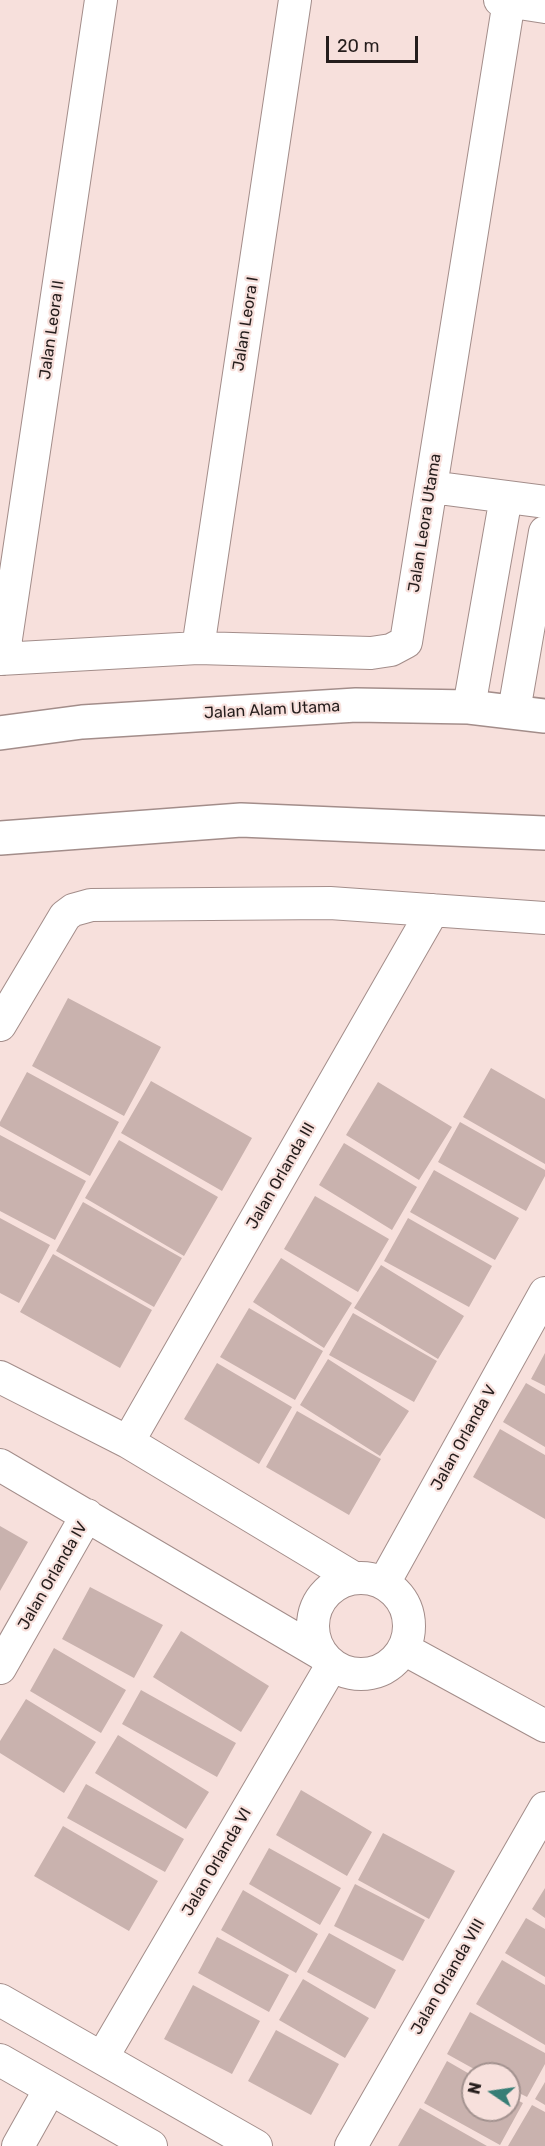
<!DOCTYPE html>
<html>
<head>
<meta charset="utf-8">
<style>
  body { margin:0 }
  #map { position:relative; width:545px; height:2146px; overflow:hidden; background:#f7e0dc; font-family:Rubik,sans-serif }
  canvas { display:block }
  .north { position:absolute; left:461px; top:2062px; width:60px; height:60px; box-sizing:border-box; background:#f7e0dc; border:2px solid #a3928f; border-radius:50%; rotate:283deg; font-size:16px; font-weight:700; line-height:24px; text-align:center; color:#251d1c }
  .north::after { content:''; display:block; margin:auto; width:21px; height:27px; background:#377e76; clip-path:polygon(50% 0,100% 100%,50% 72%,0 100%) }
  .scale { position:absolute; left:326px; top:36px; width:92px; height:27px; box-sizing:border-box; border:3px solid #251d1c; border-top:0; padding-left:8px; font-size:18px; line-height:21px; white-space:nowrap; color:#251d1c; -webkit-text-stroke:4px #f7e0dc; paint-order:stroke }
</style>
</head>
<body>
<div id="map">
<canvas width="545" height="2146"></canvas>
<div class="north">N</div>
<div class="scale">20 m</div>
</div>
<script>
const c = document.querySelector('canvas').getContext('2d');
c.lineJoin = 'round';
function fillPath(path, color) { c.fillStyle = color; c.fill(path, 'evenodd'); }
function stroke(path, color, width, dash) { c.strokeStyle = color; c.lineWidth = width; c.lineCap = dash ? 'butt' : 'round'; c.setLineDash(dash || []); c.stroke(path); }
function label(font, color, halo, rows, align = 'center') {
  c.font = font + ' Rubik,sans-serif'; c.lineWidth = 4.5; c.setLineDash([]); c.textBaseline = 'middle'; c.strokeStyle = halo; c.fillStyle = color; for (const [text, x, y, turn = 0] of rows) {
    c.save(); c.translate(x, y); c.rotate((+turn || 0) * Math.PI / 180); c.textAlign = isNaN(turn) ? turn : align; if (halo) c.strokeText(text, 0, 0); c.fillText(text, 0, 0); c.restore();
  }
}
fillPath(new Path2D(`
  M68 998 161 1047 124 1116 32 1066Z
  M491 1068 545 1099V1164L463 1117Z
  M27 1072 119 1122 90 1176 0 1126V1122Z
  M151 1081 252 1138 222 1191 121 1133Z
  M378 1082 452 1127 419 1180 346 1135Z
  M460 1122 545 1170V1176L526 1211 438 1162Z
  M0 1135 86 1181 55 1240 0 1211Z
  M119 1140 218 1197 184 1256 85 1198Z
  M344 1143 417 1187 392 1230 319 1185Z
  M434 1170 519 1218 495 1260 410 1212Z
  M315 1196 389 1239 358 1292 284 1249Z
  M83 1202 182 1258 154 1307 56 1251Z
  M0 1218 50 1245 19 1303 0 1293Z
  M408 1218 492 1266 469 1307 384 1261Z
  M53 1254 152 1310 120 1368 20 1312Z
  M281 1258 352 1303 324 1348 253 1302Z
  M381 1265 464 1316 438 1359 354 1308Z
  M249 1308 323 1351 295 1400 220 1357Z
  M353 1313 437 1361 414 1402 329 1355Z
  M545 1353V1386L531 1379Z
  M328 1359 409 1411 380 1456 300 1405Z
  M217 1363 292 1407 259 1464 184 1419Z
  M526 1383 545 1394V1447L503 1422Z
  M297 1411 381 1459 349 1515 266 1467Z
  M500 1429 545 1455V1519L473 1477Z
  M0 1526 28 1542 0 1591Z
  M90 1587 163 1625 134 1678 62 1639Z
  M181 1631 269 1686 241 1732 153 1677Z
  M54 1648 126 1690 101 1733 30 1691Z
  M141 1690 236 1743 217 1777 122 1724Z
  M26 1699 96 1742 64 1793 0 1753V1741Z
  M118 1735 209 1792 186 1829 95 1773Z
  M86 1784 184 1839 165 1872 67 1818Z
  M301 1790 372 1832 347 1876 276 1835Z
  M63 1826 158 1881 129 1931 34 1876Z
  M383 1833 455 1871 429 1919 358 1880Z
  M269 1848 341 1888 320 1925 249 1884Z
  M355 1884 425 1920 403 1961 334 1926Z
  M545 1888V1918L532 1909Z
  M243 1890 318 1934 296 1973 221 1930Z
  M526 1918 545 1929V1977L505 1953Z
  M329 1933 396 1970 375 2009 307 1972Z
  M217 1937 289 1975 269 2012 198 1973Z
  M502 1960 545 1985V2045L476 2004Z
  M303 1979 369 2018 345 2058 279 2020Z
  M193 1985 260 2021 232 2074 164 2039Z
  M470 2012 545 2053V2064L527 2097 509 2088V2074H483L447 2054Z
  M276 2030 339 2064 311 2115 248 2081Z
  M447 2061 473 2076V2110H509V2096L523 2103 500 2145 424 2103Z
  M545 2082V2105L535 2099Z
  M532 2105 545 2112V2146H508Z
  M420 2108 487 2146H398Z`), '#c9b2ae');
const minor = new Path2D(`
  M500 0 545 7
  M431 487 545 502
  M198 648 295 0
  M0 659 198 648 371 653 391 650 406 642 509 1
  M3 659 101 0
  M469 707 506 497
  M514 711 545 532
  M0 1025 65 916 73 910 91 905 330 903 545 918
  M0 1377 128 1442 354 1578
  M128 1442 433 910
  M0 1465 320 1653
  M313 1626a48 48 0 1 1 96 0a48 48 0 1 1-96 0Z
  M384 1583 545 1293
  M404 1649 545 1726
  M0 1668 87 1515
  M0 2000 256 2146
  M102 2058 332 1665
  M0 2060 151 2146
  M18 2146 50 2089
  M351 2146 545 1808`);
const major = new Path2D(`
  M0 733 82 722 356 705 469 707 545 716
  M0 838 241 820 545 833`);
stroke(minor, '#a38d8a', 34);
stroke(major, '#a38d8a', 36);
stroke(minor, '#fff', 32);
stroke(major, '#fff', 33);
label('16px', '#251d1c', '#f7e0dc', [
  ["Jalan Leora I",246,324,-81],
  ["Jalan Leora II",52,330,-82],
  ["Jalan Leora Utama",425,523,-81],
  ["Jalan Alam Utama",272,710,-3],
  ["Jalan Orlanda III",281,1176,-60],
  ["Jalan Orlanda V",464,1438,-61],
  ["Jalan Orlanda IV",53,1576,-60],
  ["Jalan Orlanda VI",217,1862,-60],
  ["Jalan Orlanda VIII",448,1977,-60]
]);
</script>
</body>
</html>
